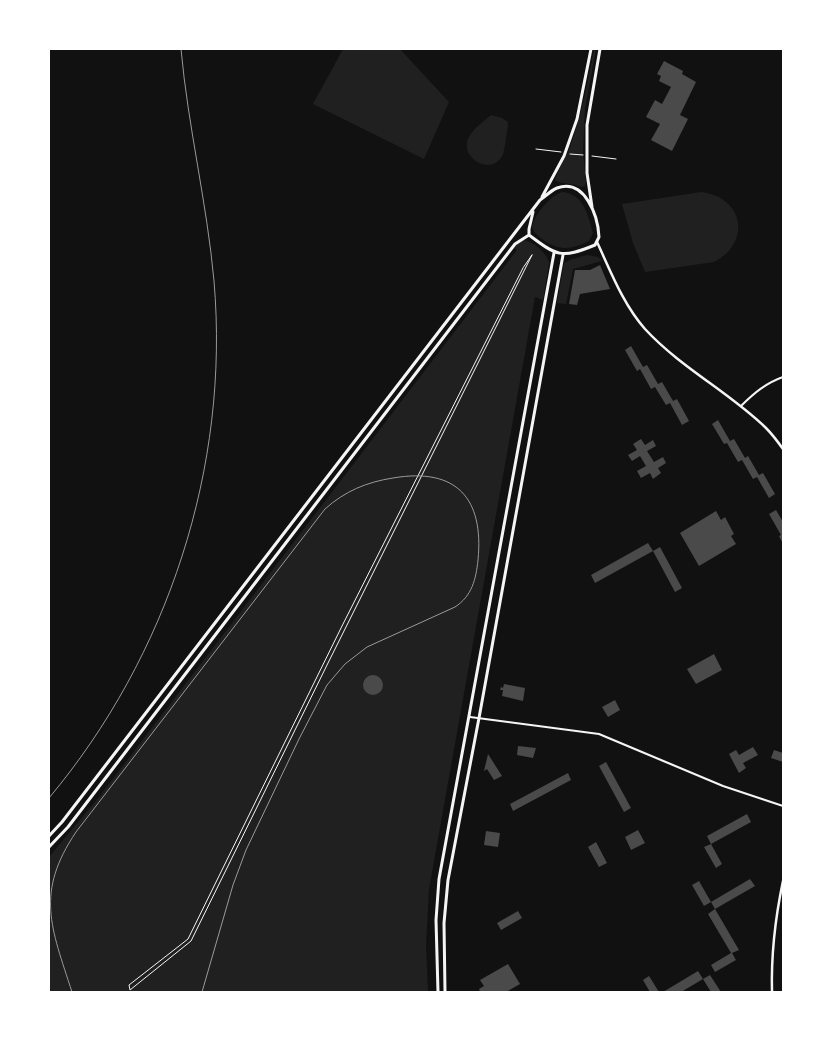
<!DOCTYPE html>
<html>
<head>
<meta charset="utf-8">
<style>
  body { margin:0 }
  #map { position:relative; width:832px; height:1041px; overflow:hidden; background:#111; font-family:Barlow,sans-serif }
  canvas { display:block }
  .frame { position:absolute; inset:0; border:50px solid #fff; pointer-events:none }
</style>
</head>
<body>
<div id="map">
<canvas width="832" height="1041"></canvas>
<div class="frame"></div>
</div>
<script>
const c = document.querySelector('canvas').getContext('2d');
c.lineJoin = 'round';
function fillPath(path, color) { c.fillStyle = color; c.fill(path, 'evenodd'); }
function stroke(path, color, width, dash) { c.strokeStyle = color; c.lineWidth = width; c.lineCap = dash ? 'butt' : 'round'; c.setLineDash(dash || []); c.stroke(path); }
fillPath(new Path2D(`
  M343 49H400L449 102 424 159 313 104Z
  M594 49H596L585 109 583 153 586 182 585 186 581 187C573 183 559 184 555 180 558 168 567 157 571 144 582 113 588 81 594 49Z
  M491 115 502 118 508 122C508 130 506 137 505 145 504 148 504 153 502 156 491 177 458 157 469 137 473 129 484 121 491 115Z
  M562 192C584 194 588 215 593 233L589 241C571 250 558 251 542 239 537 235 534 233 532 227 535 214 550 196 562 192Z
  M701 192C744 197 752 243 714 262L645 272 633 243 622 204Z
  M523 240C533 241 548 254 549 263L543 300 535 297 429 889 426 946 428 992H49V857L99 797 517 250 514 248 519 241Z
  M587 255 598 257 602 261 573 269 566 304 557 303 564 263 572 259Z`), '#202020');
fillPath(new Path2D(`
  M664 61 683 71 682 74 696 82 680 115 688 119 672 151 651 140 660 124 646 117 655 100 662 104 671 87 659 81 661 76 657 74Z
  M600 265 610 289 580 294 577 305 569 304 575 270H590Z
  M631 346 643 367 647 365 658 384 662 382 673 401 677 399 689 421 682 425 670 403 666 405 655 387 651 389 640 369 637 371 625 350Z
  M718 420 730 441 734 439 745 458 748 456 759 475 763 473 775 494 769 498 757 477 753 479 742 460 738 462 727 443 724 444 712 424Z
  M641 439 645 445 653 440 656 446 647 451 654 462 663 457 666 463 658 468 661 473 653 479 650 473 641 478 637 471 646 466 640 456 632 461 628 455 637 450 633 444Z
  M776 510 783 522V544L779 536 781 535 769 514Z
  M716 511 721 520 725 517 734 534 731 536 736 544 699 566 680 533Z
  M648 543 653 551 595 583 591 575Z
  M660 547 682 588 675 592 653 551Z
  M714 654 722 670 696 684 687 669Z
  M363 685a10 10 0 1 1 20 0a10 10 0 1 1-20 0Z
  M504 684 525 688 523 701 502 696 503 690H500L501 687 503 688Z
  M615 700 620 710 608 717 602 707Z
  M518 746 536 748 533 758 517 755Z
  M753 747 758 755 743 763 746 768 739 773 729 754 736 750 739 755Z
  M774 750 783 753V762L771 758Z
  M488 754 502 776 494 780 487 769 484 771Z
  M606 762 631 808 624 812 599 766Z
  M568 773 571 780 513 811 510 804Z
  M747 814 751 822 711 844 707 836Z
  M638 830 645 843 631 850 625 837Z
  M486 831 500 833 498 847 484 845Z
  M596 842 607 863 599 867 588 847Z
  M711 844 722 864 716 868 704 847Z
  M750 879 755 886 715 909 711 902 704 906 692 885 699 881 711 902Z
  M715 909 739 950 732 953 736 960 715 972 711 965 731 953 708 914Z
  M518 911 522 918 501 930 497 923Z
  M508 964 520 984 506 992H480L479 989 484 986 480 980Z
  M698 971 703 979 681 992H663Z
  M710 975 721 992H711L703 979Z
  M649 976 659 992H650L643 980Z`), '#4a4a4a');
stroke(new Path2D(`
  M536 149 561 152
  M570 154 583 155
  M592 156 616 159
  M532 255 329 661 191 941 130 990 129 985 188 939 342 626 523 268Z`), '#f5f5f5', 1);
stroke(new Path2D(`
  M741 406C754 393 766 383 783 377
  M470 717 599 734 723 786 783 806`), '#f5f5f5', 2);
stroke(new Path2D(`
  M597 242C611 272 623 304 645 329 681 368 729 392 766 428 773 435 778 442 783 449
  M772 992C771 954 775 919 783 881`), '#f5f5f5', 2.5);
stroke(new Path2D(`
  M438 992 436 920 439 879 554 253
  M445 992 444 923 448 880 479 718 563 255`), '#f5f5f5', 3);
stroke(new Path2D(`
  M542 197 564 156 577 119 591 49
  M592 207 587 173V125L600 49
  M529 235V229L533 212
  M49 836 62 822 540 200C546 196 550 191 557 188 585 178 598 216 599 237L595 245C561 259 557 256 529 235
  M49 847 68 827 515 244 529 235`), '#f5f5f5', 3);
stroke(new Path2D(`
  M49 798C168 656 230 467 214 281 207 203 188 127 181 49
  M72 992C51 927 35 893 76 832L325 509C345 491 367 482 393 478 457 467 484 499 478 560 476 579 472 596 455 607L367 647 345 664 327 685 299 739 246 850 233 885 202 992`), '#9a9a9a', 1);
</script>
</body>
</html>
